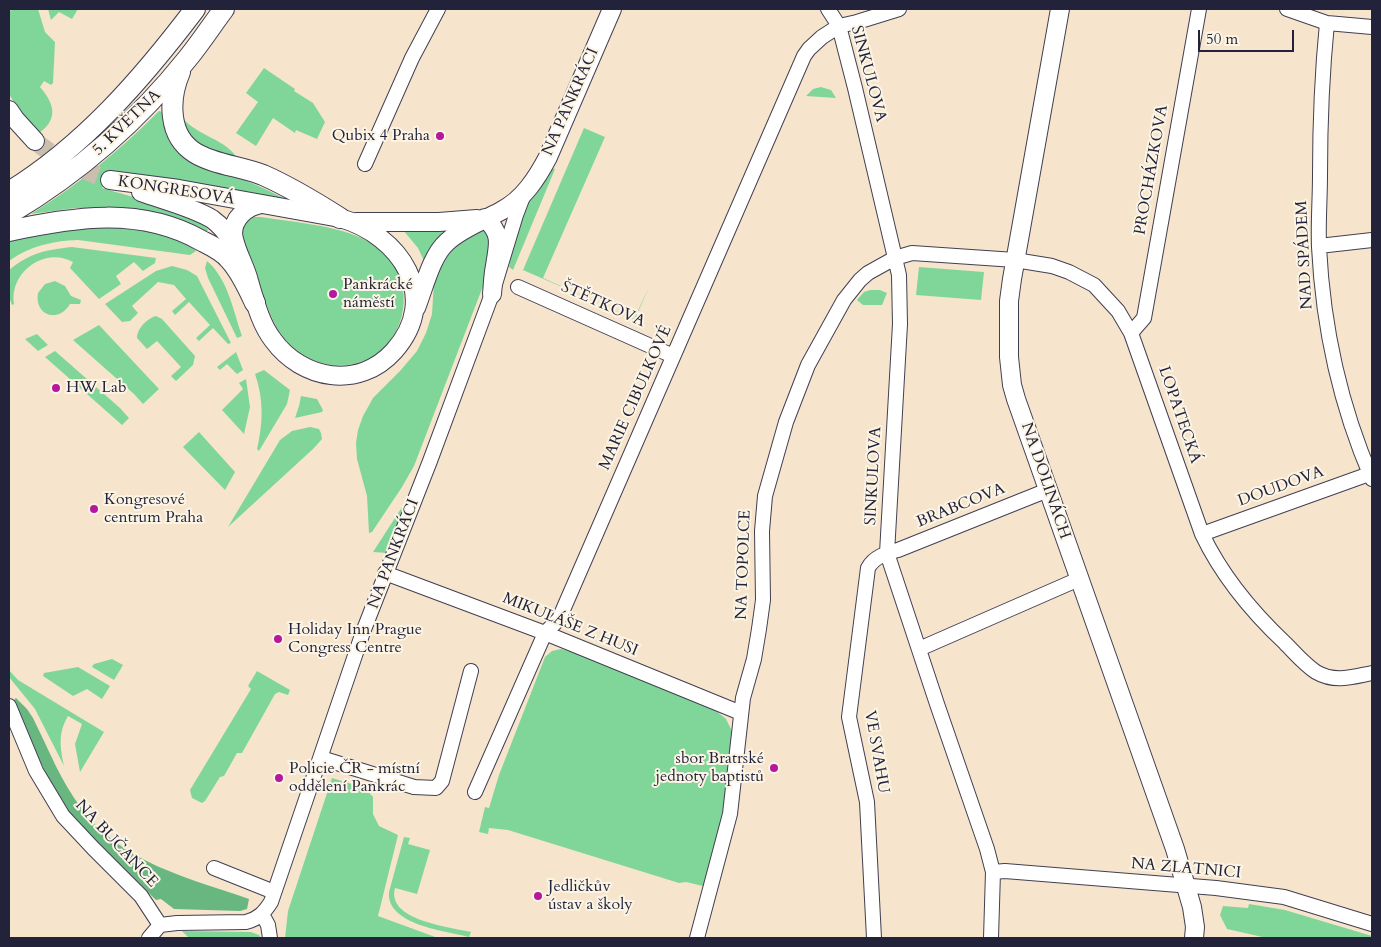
<!DOCTYPE html>
<html>
<head>
<meta charset="utf-8">
<style>
  body { margin:0 }
  #map { position:relative; width:1381px; height:947px; overflow:hidden; background:#f6e5cc; font-family:Cardo,serif }
  canvas { display:block }
  .frame { position:absolute; inset:0; border:10px solid #22223b; pointer-events:none }
  .scale { position:absolute; left:1198px; top:30px; width:96px; height:22px; box-sizing:border-box; border:2px solid #22223b; border-top:0; padding-left:6px; font-size:15px; line-height:18px; white-space:nowrap; color:#22223b; -webkit-text-stroke:4px #fcf5e5; paint-order:stroke }
</style>
</head>
<body>
<div id="map">
<canvas width="1381" height="947"></canvas>
<div class="frame"></div>
<div class="scale">50 m</div>
</div>
<script>
const c = document.querySelector('canvas').getContext('2d');
c.lineJoin = 'round';
function fillPath(path, color) { c.fillStyle = color; c.fill(path, 'evenodd'); }
function stroke(path, color, width, dash) { c.strokeStyle = color; c.lineWidth = width; c.lineCap = dash ? 'butt' : 'round'; c.setLineDash(dash || []); c.stroke(path); }
function label(font, color, halo, rows, align = 'center') {
  c.font = font + ' Cardo,serif'; c.lineWidth = 4; c.setLineDash([]); c.textBaseline = 'middle'; c.strokeStyle = halo; c.fillStyle = color; for (const [text, x, y, turn = 0] of rows) {
    c.save(); c.translate(x, y); c.rotate((+turn || 0) * Math.PI / 180); c.textAlign = isNaN(turn) ? turn : align; if (halo) c.strokeText(text, 0, 0); c.fillText(text, 0, 0); c.restore();
  }
}
fillPath(new Path2D(`
  M15 9H38L45 32 55 42 53 83 51 85 44 81 40 87C54 103 59 119 39 133L21 114 9 94V11Z
  M48 9H78L72 19 59 12 51 20Z
  M264 68 295 89 294 91 313 103 325 122 317 139 296 130 295 133 273 118 256 146 236 133 258 102 246 93Z
  M821 87 831 90 836 98 806 96 813 89Z
  M159 111 162 112C166 162 195 165 235 177 255 183 273 193 292 202L117 172 102 188C134 198 180 207 206 227L208 230 207 232 185 223 99 208H75L31 214C78 185 120 150 159 111Z
  M182 117C196 136 228 139 239 161L216 156 186 137Z
  M584 128 605 137 543 278 634 319 650 285 635 319 523 270Z
  M552 168 555 169 513 270 509 267C513 246 515 221 528 203 536 191 546 181 552 168Z
  M251 217H261C296 223 344 225 374 245 407 266 413 310 390 341 366 373 317 373 290 345 277 332 271 316 264 299 258 285 252 271 247 257 245 253 241 248 241 243 240 238 242 230 242 225Z
  M73 225C107 227 172 225 196 251L190 255 78 240C52 241 30 246 9 261V236Z
  M451 227 424 261 418 248 403 230Z
  M485 228 491 235 490 268 414 466 402 487 372 532 369 533 367 496 357 459 356 443 358 430 363 416 373 398 400 371 417 351 426 333 432 314 434 281 438 269 454 243Z
  M72 247 156 258 155 263 143 271 134 262 116 276 121 284 99 299 70 268 73 262C45 246 9 272 14 304L12 305 9 297V270C30 253 45 250 72 247Z
  M207 261C228 279 233 310 242 336L237 338 208 278 205 268Z
  M172 266 187 270 197 276 231 343 228 344 213 328 199 341 196 338 210 325 189 302 175 315 172 311 186 299 174 285 158 282 132 306 138 313 130 321 122 322 105 304 156 271Z
  M919 267 984 272 981 300 916 295Z
  M55 281 65 286 71 296 81 300 80 304H70C58 324 34 315 38 293L45 284Z
  M870 290H880L887 293 882 305H863L857 300 864 292Z
  M156 316 162 319 195 356 193 365 176 381 171 376 181 367 157 341 147 349 137 338C137 328 148 318 156 316Z
  M99 325 159 389 143 404 134 394 73 340Z
  M37 334 48 345 38 351 25 339Z
  M55 351 120 408 129 418 122 425 45 357Z
  M236 352 243 370 237 374 227 364 220 370 217 367Z
  M264 370 290 390 287 404 259 451 257 449C263 423 264 400 255 374Z
  M246 379 250 407 244 434 222 410 243 389 239 383Z
  M301 396 317 399 323 410 322 412 295 418 299 406Z
  M310 427 319 429 321 433 322 439 313 449 228 527 280 440 292 431Z
  M199 432 235 472 225 490 183 447Z
  M404 504H407L388 553 373 552Z
  M561 649 573 652 710 706 726 719 732 731 726 794 707 887 686 882 679 883 508 830 489 828 488 834 479 832 485 807 489 808 499 775 545 657 552 651Z
  M112 659 123 665 114 680 92 667 94 664Z
  M78 667 110 686 102 699 87 689 73 696 43 676 44 673Z
  M9 670 18 680 104 732 80 772 75 744 82 724 68 716C58 733 60 747 64 766L35 709 9 677Z
  M257 671 290 690 288 695 279 692 275 694 242 753H237L224 776 220 777 205 801 202 803 192 798 190 790 251 689 248 686Z
  M332 778 365 788 373 797V814L379 826 398 835 378 916 438 938H285L288 911Z
  M404 837 410 838 408 844 430 850 417 894 395 888C386 920 449 927 471 932L469 937C446 931 386 925 389 892Z
  M1249 904 1285 910 1372 936V938H1267L1227 929 1220 915 1223 906 1248 908Z
  M182 931 251 932 259 935 261 938H189Z`), '#80d699');
fillPath(new Path2D(`
  M16 698 27 709 33 718C48 748 61 782 82 809 122 863 189 878 249 899L247 909 240 911 174 909 161 899 156 900 80 826 69 812 49 779 31 743 13 701Z`), '#68b781');
stroke(new Path2D(`
  M35 141C58 160 82 170 110 180`), '#ccbeaf', 18, [18, 9]);
const minor = new Path2D(`
  M828 9 839 26 855 88 899 275 900 324 887 553 937 704 987 849 993 872 991 938
  M1287 9 1327 23 1372 27
  M1327 23C1322 73 1320 124 1320 175 1320 199 1318 223 1319 247 1323 327 1340 405 1372 479
  M365 164 412 58 438 9
  M1319 246 1372 240
  M518 287 673 356
  M1131 333 1144 318 1199 9
  M1202 534 1372 473
  M385 573 545 633 741 713
  M919 649 1079 579
  M9 706 36 771 63 816 93 848 141 896 160 925
  M321 758 414 787 436 788 442 781 471 671
  M475 792 545 633 559 619 804 56 809 49 822 37 839 26 857 22 899 9
  M214 868 274 892
  M993 872 1005 871 1216 888 1284 897 1372 924
  M262 914 268 925 270 938
  M160 925 177 923 246 922C258 919 264 913 271 902L363 632 430 461 492 294 516 215 524 194
  M149 938 160 925
  M697 938 730 814 743 698 754 659 759 629 763 600 762 531 765 496 786 422 808 365 844 300 860 280 868 273 895 258 912 253 1015 260 1052 266 1069 272 1094 285 1118 311 1131 333 1202 534C1222 576 1251 611 1285 643 1295 653 1304 664 1316 672 1335 683 1352 677 1372 673
  M874 938 867 802 849 717 868 568C874 557 886 553 898 550L1048 490`);
const tertiary = new Path2D(`
  M1060 9 1012 279 1009 301V357L1012 385 1016 399 1175 849 1192 907 1195 927 1194 938
  M9 110 15 119 35 141
  M110 180 179 189 340 218C400 235 442 297 394 351 359 390 302 380 273 340 260 323 255 301 249 281 245 265 235 250 233 234 233 218 246 207 261 204
  M141 192C163 200 192 207 212 219 222 226 229 236 236 246
  M485 218C503 235 498 244 495 266 493 275 493 284 492 294
  M356 222H439L477 219
  M416 308C424 288 431 256 447 242 462 228 483 221 501 211 523 200 537 178 548 157L612 9`);
const secondary = new Path2D(`
  M180 72C174 86 171 102 173 117 179 165 228 161 263 175 290 187 315 202 340 218
  M9 192C84 146 142 79 195 9
  M9 214C78 173 138 121 188 58 201 42 212 25 224 9
  M9 231C75 217 140 206 202 241 212 246 223 251 230 260 241 272 248 288 255 303`);
stroke(minor, '#423f51', 16);
stroke(tertiary, '#423f51', 20);
stroke(secondary, '#423f51', 22);
stroke(minor, '#fff', 14);
stroke(tertiary, '#fff', 18);
stroke(secondary, '#fff', 20);
for (const [x, y, r, color] of [
  [440,136,5,"#b5179e"],
  [333,294,5,"#b5179e"],
  [56,388,5,"#b5179e"],
  [94,509,5,"#b5179e"],
  [278,639,5,"#b5179e"],
  [774,768,5,"#b5179e"],
  [279,778,5,"#b5179e"],
  [538,896,5,"#b5179e"]
]) { const dot = new Path2D(); dot.arc(x, y, r, 0, 2 * Math.PI); c.fillStyle = color; c.fill(dot); stroke(dot, '#fcf5e5', 2); }
label('16px', '#22223b', '#fcf5e5', [
  ["SINKULOVA",868,74,75],
  ["NA PANKRÁCI",571,102,-66],
  ["5. KVĚTNA",127,123,-44],
  ["PROCHÁZKOVA",1152,170,-80],
  ["KONGRESOVÁ",176,191,9],
  ["NAD SPÁDEM",1305,255,-93],
  ["ŠTĚTKOVA",603,305,24],
  ["MARIE CIBULKOVÉ",636,398,-66],
  ["LOPATECKÁ",1179,415,71],
  ["SINKULOVA",874,476,-87],
  ["NA DOLINÁCH",1045,481,71],
  ["DOUDOVA",1281,487,-20],
  ["BRABCOVA",961,506,-22],
  ["NA PANKRÁCI",394,554,-69],
  ["NA TOPOLCE",744,565,-88],
  ["MIKULÁŠE Z HUSI",570,625,22],
  ["VE SVAHU",876,752,80],
  ["NA BUČANCE",116,844,47],
  ["NA ZLATNICI",1186,869,5]
]);
label('16px', '#22223b', '#fcf5e5', [
  ["Qubix 4 Praha",430,136,"right"],
  ["Pankrácké",343,285],
  ["náměstí",343,303],
  ["HW Lab",66,388],
  ["Kongresové",104,500],
  ["centrum Praha",104,518],
  ["Holiday Inn Prague",288,630],
  ["Congress Centre",288,648],
  ["sbor Bratrské",764,759,"right"],
  ["jednoty baptistů",764,777,"right"],
  ["Policie ČR - místní",289,769],
  ["oddělení Pankrác",289,787],
  ["Jedličkův",548,887],
  ["ústav a školy",548,905]
], 'left');
</script>
</body>
</html>
